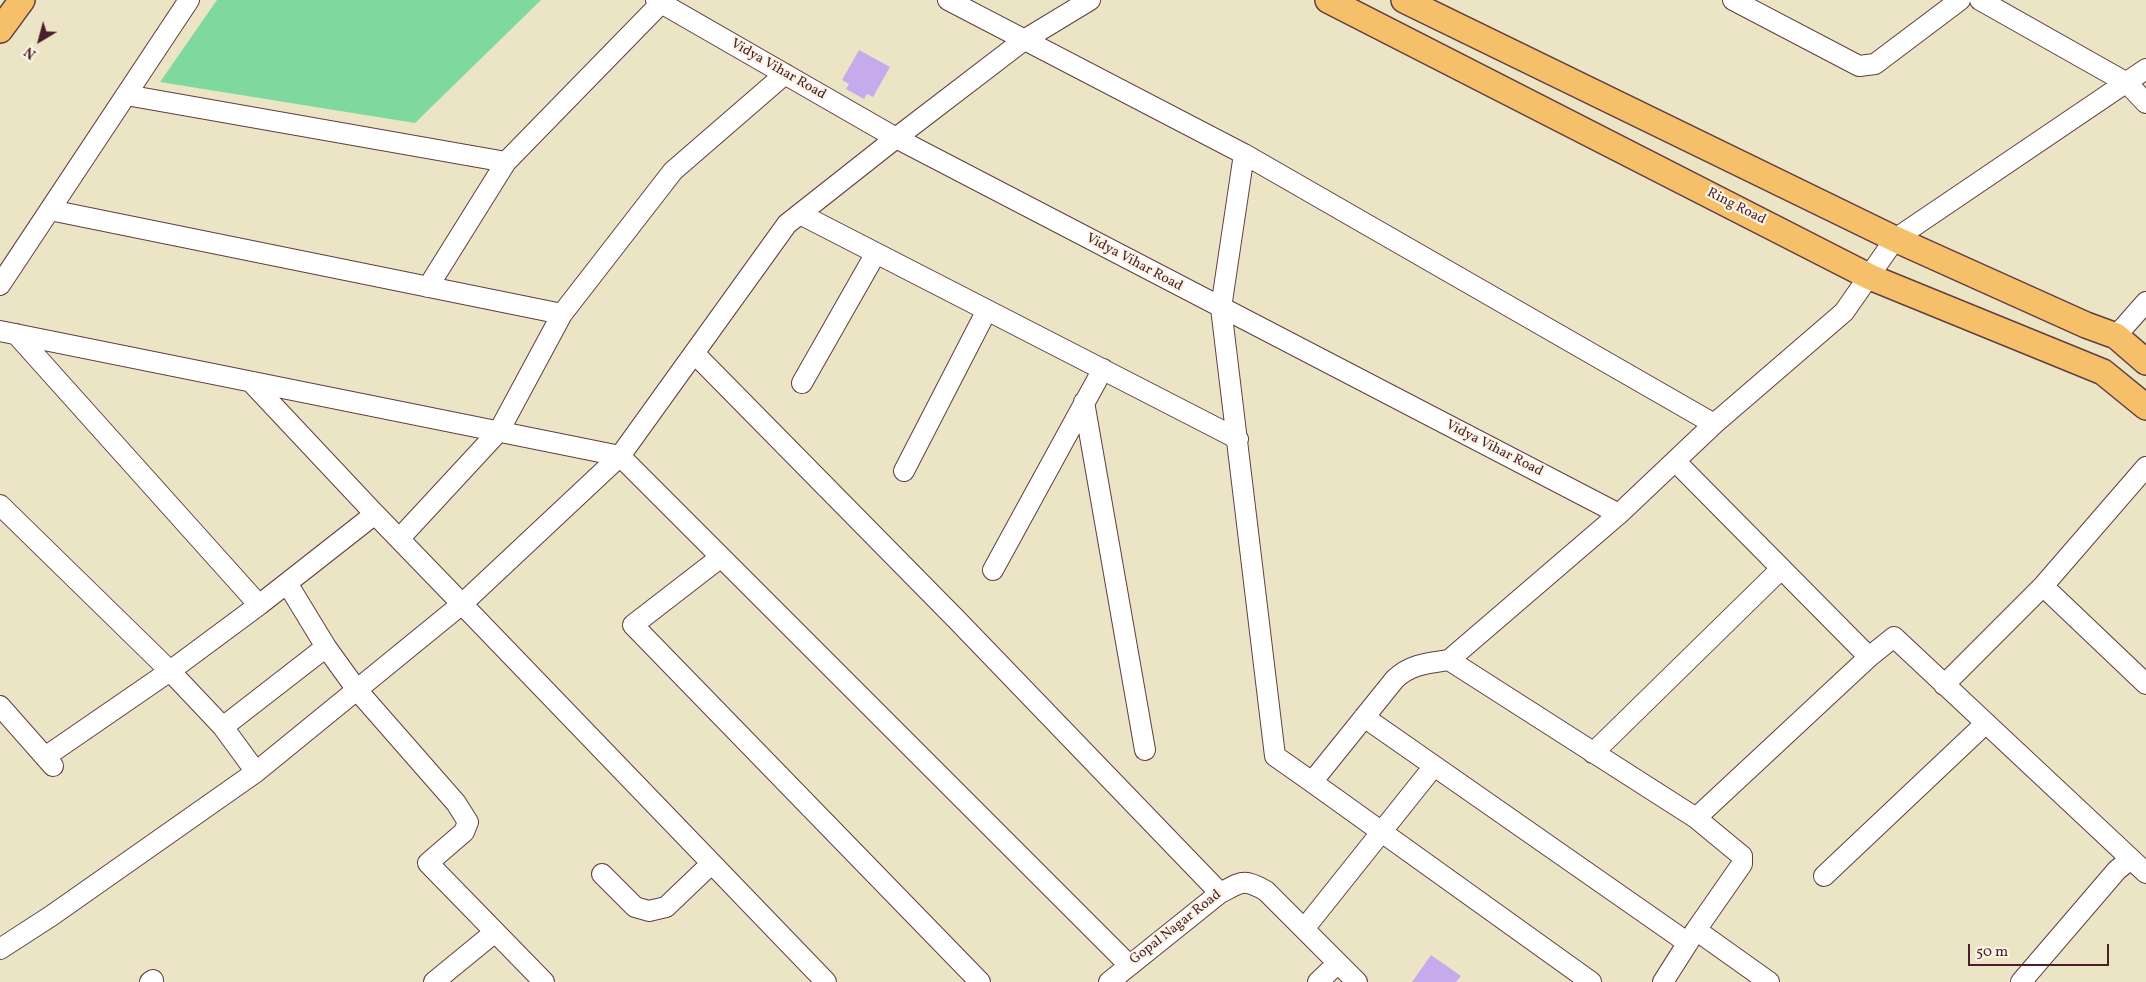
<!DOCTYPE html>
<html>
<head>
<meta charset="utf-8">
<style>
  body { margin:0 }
  #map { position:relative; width:2146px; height:982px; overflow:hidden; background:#ebe5c6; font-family:Vollkorn,serif }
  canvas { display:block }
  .north { position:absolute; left:15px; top:15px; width:50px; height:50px; -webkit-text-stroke:4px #fcf5e5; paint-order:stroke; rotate:217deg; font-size:14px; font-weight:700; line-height:20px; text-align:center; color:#4a1f2b }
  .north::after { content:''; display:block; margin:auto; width:18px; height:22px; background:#4a1f2b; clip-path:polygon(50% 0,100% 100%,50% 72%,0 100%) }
  .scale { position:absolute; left:1968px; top:944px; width:141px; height:22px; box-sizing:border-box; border:2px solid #4a1f2b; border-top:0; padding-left:6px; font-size:15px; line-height:18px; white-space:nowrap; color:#4a1f2b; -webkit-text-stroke:4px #fcf5e5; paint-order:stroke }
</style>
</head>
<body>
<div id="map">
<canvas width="2146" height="982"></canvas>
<div class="north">N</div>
<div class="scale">50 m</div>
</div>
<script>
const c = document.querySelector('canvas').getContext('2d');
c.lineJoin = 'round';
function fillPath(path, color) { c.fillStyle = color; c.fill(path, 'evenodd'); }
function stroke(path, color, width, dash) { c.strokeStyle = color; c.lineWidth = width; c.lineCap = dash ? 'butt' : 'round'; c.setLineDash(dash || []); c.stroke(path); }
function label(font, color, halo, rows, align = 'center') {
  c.font = font + ' Vollkorn,serif'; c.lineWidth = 4.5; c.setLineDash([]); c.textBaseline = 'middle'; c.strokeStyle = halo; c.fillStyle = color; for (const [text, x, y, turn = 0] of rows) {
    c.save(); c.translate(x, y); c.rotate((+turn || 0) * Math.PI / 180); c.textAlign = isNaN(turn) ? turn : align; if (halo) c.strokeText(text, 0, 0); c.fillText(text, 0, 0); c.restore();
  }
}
fillPath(new Path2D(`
  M217 0H541L415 123 160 82Z`), '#7fd89e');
fillPath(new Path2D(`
  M859 50 890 67 873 97 867 94 864 99 846 89 849 84 842 80Z
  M1431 955 1461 976 1456 982H1412Z`), '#c6abec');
const minor = new Path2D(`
  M656 0 896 138 1619 514
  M948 0 1244 154 1714 424
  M1733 0 1859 66 1875 64 1960 0
  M1980 0 2127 83 2146 103
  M126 95 506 162
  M1244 154 1221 308 1275 756 1312 782 1395 679C1411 664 1428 663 1449 660L1619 514 1714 424 1844 312 1895 239 2146 69
  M50 210 562 314
  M800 214 1238 439
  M0 285 189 0
  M428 287 506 162 664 0
  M0 331 620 456 1129 965
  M2116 336 2146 302
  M694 353 957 620 1220 893
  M251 382 375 514
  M802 383 876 253
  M1084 402 1145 750
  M1675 461 1869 657 1894 637 2146 873
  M904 471 987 310
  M0 505 170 671 259 605
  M399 539 499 431 562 314 673 171 785 74
  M721 557 633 625 980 982
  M993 570 1103 369
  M287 583 326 647 357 690 456 803 468 822 464 832 428 863 544 982
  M2043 586 2146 684
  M1449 660 1696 818 1742 856V864L1696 930 1663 982
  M1944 685 2043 586 2146 467
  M0 706 53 766
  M1364 717 1688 943
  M223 727 326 647
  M1593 753 1781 569
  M45 757 170 671 223 727 256 772
  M1312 782 1591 982
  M1696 818 1869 657
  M602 874 635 907 649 911 666 907 711 864
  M1824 876 1986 723
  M1304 929 1434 766
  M1696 930 1769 982
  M0 949 51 916 256 772 462 604 375 514 259 605 16 334
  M150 982 153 980
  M434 982 495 932
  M826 982 462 604 620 456 787 224 896 138 1024 40 1090 0
  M1109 982 1220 893C1242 882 1243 878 1266 891L1357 982
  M1318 982 1338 963
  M2021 982 2117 870 2131 859`);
const major = new Path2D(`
  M1328 0 1870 277 2103 372 2146 407
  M1404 0 1895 239 2086 325 2116 336 2146 362
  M0 30 22 0`);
stroke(minor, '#623d42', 22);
stroke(major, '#623d42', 28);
stroke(minor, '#fff', 20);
stroke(major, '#f6c06b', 25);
label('14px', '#4a1f2b', '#fcf5e5', [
  ["Vidya Vihar Road",778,70,30],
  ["Ring Road",1736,207,27],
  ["Vidya Vihar Road",1134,263,28],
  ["Vidya Vihar Road",1494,449,27],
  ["Gopal Nagar Road",1176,928,-38]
]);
</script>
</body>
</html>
